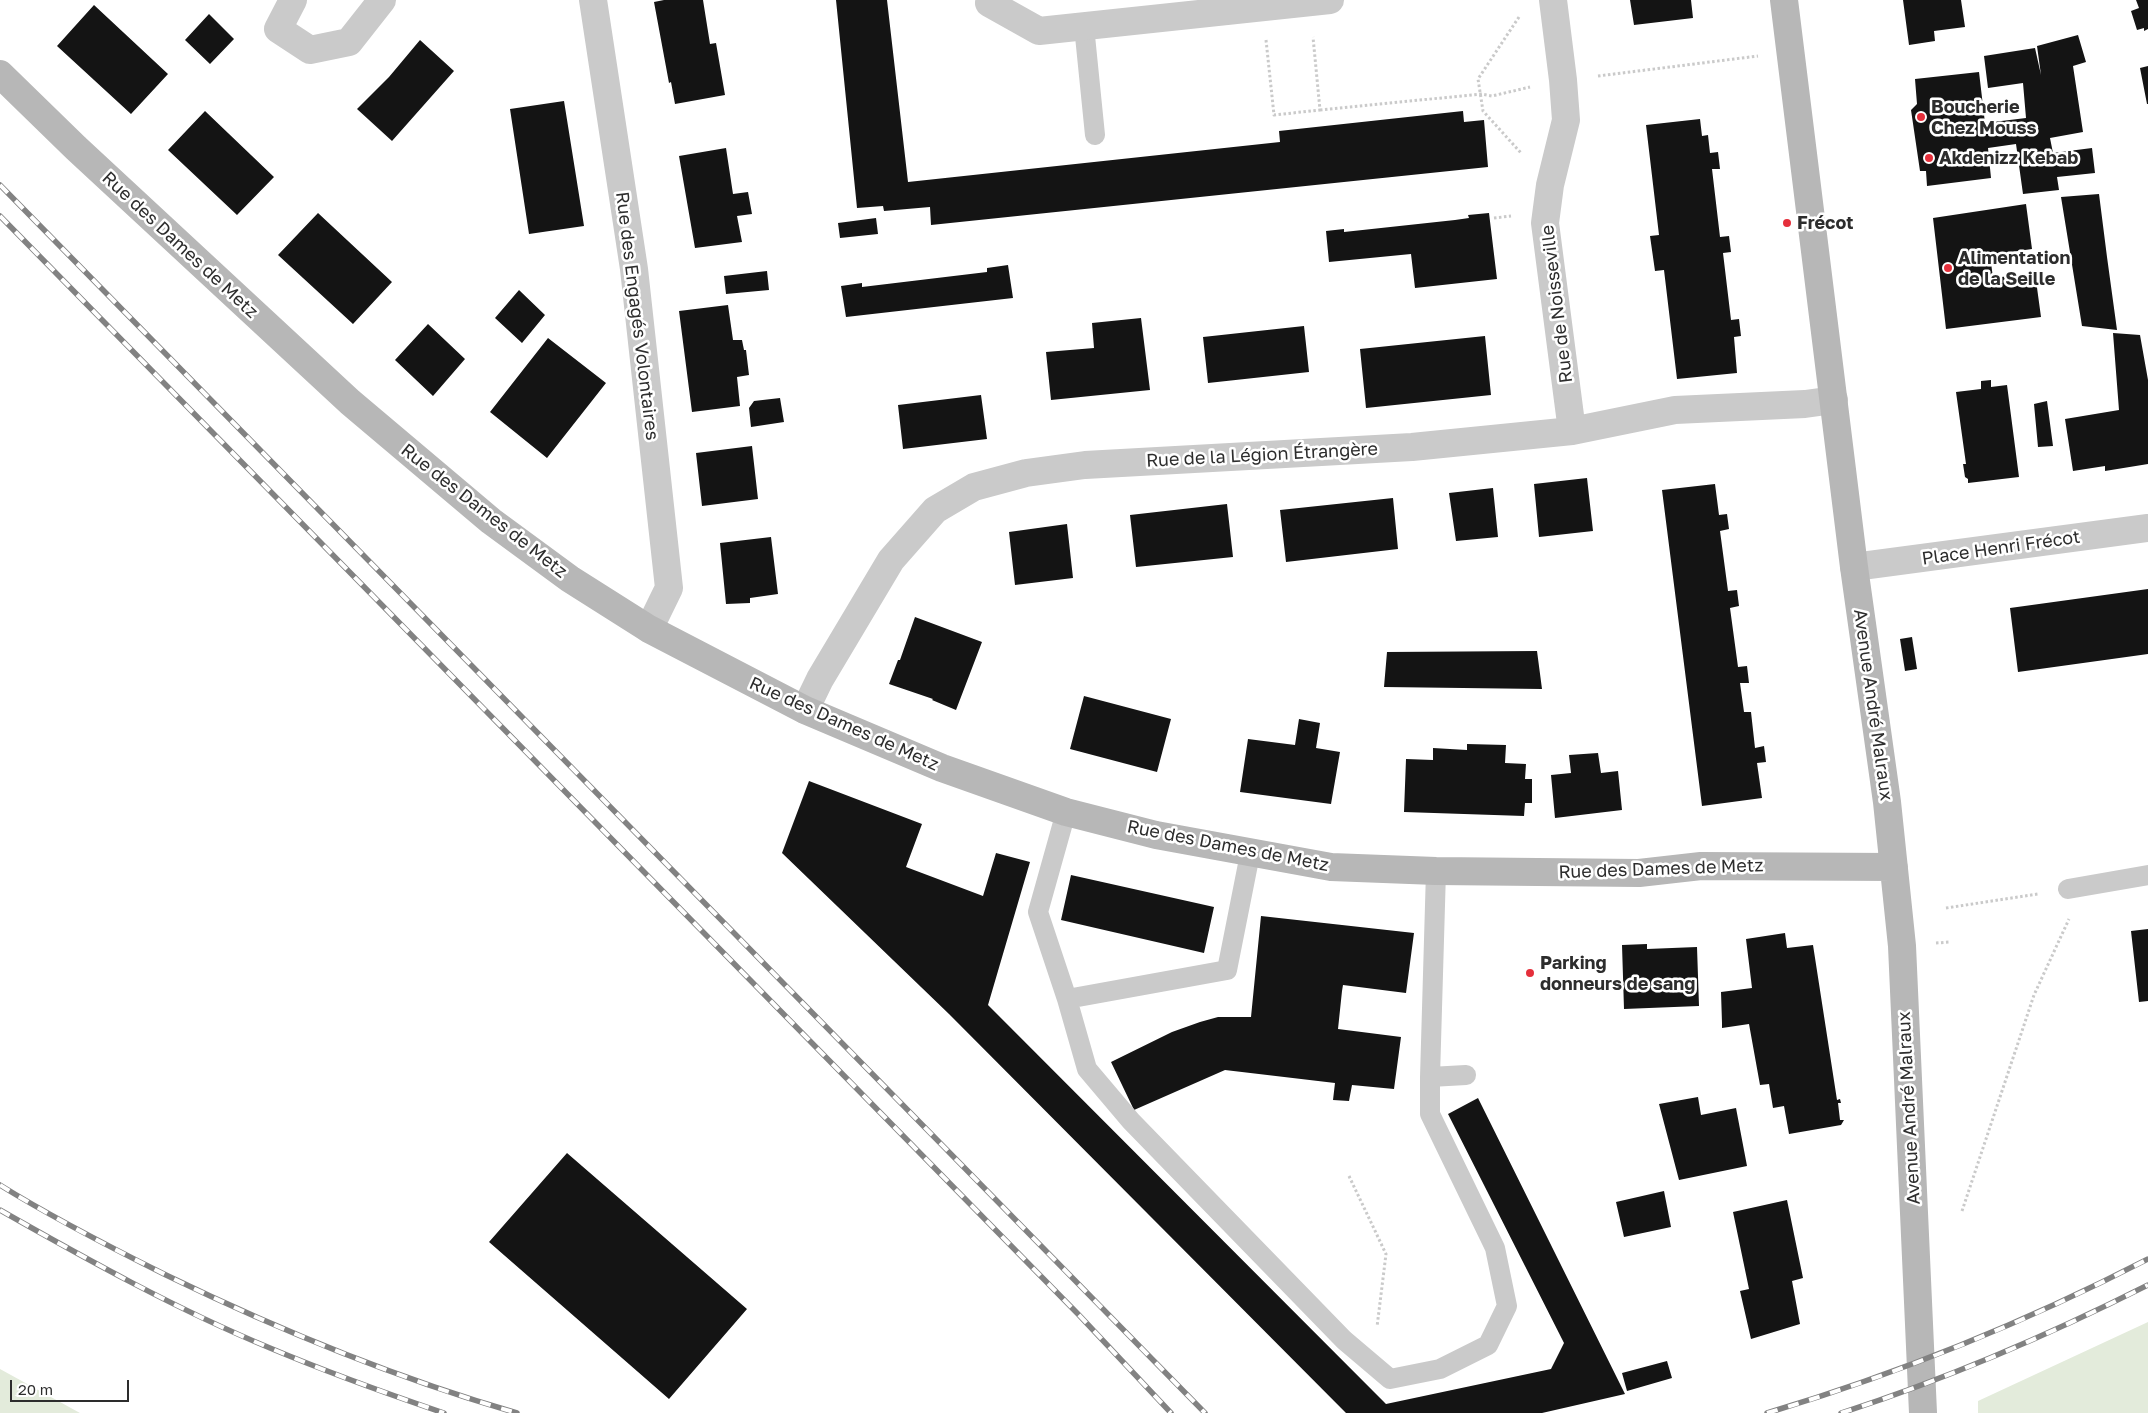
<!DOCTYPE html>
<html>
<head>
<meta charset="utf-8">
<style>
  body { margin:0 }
  #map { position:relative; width:2148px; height:1413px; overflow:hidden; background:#fff; font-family:"Golos Text",sans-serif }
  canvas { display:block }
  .scale { position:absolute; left:10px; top:1380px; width:119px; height:22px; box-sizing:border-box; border:2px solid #2d2d2d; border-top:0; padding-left:6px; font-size:15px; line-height:18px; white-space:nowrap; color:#2d2d2d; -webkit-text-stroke:4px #fff; paint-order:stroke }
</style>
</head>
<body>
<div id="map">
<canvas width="2148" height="1413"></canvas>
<div class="scale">20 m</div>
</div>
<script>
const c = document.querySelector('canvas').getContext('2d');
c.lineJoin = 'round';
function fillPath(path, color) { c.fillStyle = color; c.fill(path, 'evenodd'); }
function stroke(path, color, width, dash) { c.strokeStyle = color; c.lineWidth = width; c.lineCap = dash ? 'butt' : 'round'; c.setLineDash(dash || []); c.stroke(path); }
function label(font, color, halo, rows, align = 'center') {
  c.font = font + ' "Golos Text",sans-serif'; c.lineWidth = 5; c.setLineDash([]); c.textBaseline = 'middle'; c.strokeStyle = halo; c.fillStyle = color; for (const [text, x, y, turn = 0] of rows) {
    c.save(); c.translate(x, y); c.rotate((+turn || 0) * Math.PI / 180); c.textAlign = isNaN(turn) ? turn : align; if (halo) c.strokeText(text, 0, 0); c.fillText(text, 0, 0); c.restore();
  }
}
fillPath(new Path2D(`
  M2148 1322V1413H1978V1401Z
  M0 1369 80 1413H0Z`), '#e3ebdb');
fillPath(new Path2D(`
  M664 0H703L710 44 716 43 725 95 675 104 671 82 669 83 654 2Z
  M836 0H887L908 182 1280 142 1279 131 1463 111 1464 122 1484 120 1488 167 931 225 930 207 884 211 883 206 857 208Z
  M1630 0H1691L1693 18 1634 25Z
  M1903 0H1961L1965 27 1934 31 1935 41 1909 45Z
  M2136 0H2148V29L2144 31V28L2137 30 2131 11 2139 8Z
  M94 5 168 74 131 114 57 46Z
  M209 14 234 39 210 64 185 40Z
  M2078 35 2086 62 2073 66 2083 132 2050 138 2053 153 2092 148 2095 173 2057 177 2059 190 2023 194 2016 144 1988 148 1991 178 1927 186 1926 171H1920L1911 110 1917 104 1915 79 1979 72 1985 123 2026 118 2023 83 1988 88 1984 56 2035 48 2041 75 2037 46Z
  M420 40 454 71 392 141 357 109 389 77Z
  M2148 66V104H2147L2140 68Z
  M564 101 584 226 529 234 510 109Z
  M205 111 274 177 237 215 168 150Z
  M1700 119 1702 136 1708 135 1710 153 1718 152 1720 169H1712L1720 237 1729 236 1731 252 1723 253 1731 320 1739 319 1741 336 1734 337 1737 373 1677 379 1664 270 1655 271 1650 236 1659 235 1646 125Z
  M726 148 733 194 748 192 752 214 737 216 742 242 695 248 679 156Z
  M2099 194 2107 257 2117 330 2082 326 2061 197Z
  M2026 204 2032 249 1990 255 1993 278 2035 273 2041 317 1946 329 1933 218Z
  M318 213 392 282 353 324 278 255Z
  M1489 213 1497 279 1415 288 1411 254 1329 262 1326 231 1344 229V232L1455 220 1469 218 1468 215Z
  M876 218 878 234 840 238 838 223Z
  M1008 265 1013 298 846 317 841 286 862 283V287L987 272V268Z
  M767 271 769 290 726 294 724 276Z
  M519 290 545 315 522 343 495 318Z
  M728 305 733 340H742L744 350H746L749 375 737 377 740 406 692 412 679 311Z
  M1141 318 1150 390 1051 400 1046 352 1094 348 1092 323Z
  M428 324 465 359 433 396 395 360Z
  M1304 326 1309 372 1208 383 1203 337Z
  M2113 333 2140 335 2148 380V464L2105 471V466L2073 471 2065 419 2119 410Z
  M1485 336 1491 395 1366 408 1360 349Z
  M548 338 606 383 547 458 490 412Z
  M1991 380V387L2007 385 2019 477 1968 483V479L1965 477 1963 464H1966L1956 392 1981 389V381Z
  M981 395 987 439 903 449 898 405Z
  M780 398 784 422 751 427 749 408 754 401Z
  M2047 401 2053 446 2038 447 2034 404Z
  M752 446 758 499 702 506 696 453Z
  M1587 478 1593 531 1539 537 1534 484Z
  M1715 484 1719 515 1727 514 1729 529 1720 531 1728 591 1737 590 1739 606 1730 608 1738 667 1747 666 1749 683H1740L1744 712H1751L1755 748 1764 746 1766 762 1757 763 1762 798 1702 806 1662 490Z
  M1493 488 1498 537 1456 541 1449 493Z
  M1393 498 1398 549 1286 562 1280 510Z
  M1227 504 1233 557 1136 567 1130 515Z
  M1067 524 1073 578 1015 585 1009 532Z
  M771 537 778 594 750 598V603L726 604 720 543Z
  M2148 589V654L2018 672 2010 608Z
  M915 617 982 642 956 710 932 700 933 699 889 684 898 660H900Z
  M1912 637 1917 669 1905 671 1900 639Z
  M1537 651 1542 689 1384 687 1387 652Z
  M1084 696 1171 719 1157 772 1070 749Z
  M1299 719 1320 723 1316 748 1340 752 1331 804 1240 792 1248 739 1295 745Z
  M1467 744 1506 745 1505 763 1526 764 1525 779H1532V803H1525L1524 816 1404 812 1406 759 1433 760V748L1467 750Z
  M1598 753 1601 773 1618 771 1622 810 1555 818 1551 775 1571 773 1569 755Z
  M809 781 922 824 906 867 983 896 996 853 1030 862 988 1005 1386 1404 1551 1369 1564 1343 1448 1114 1478 1098 1625 1394 1542 1413H1346L949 1014 782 853Z
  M1071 875 1214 907 1204 953 1061 920Z
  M1261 916 1414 933 1406 993 1343 985 1342 991 1338 1029 1401 1037 1394 1089 1352 1085 1349 1101 1333 1100 1335 1083 1225 1070 1134 1110 1111 1062 1172 1032 1200 1022 1218 1017H1251Z
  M2148 929V1001L2139 1002 2131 931Z
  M1785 933 1787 948 1813 945 1837 1100 1840 1099 1841 1103H1838L1840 1120H1844L1841 1125 1789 1134 1784 1106 1773 1108 1769 1084 1760 1085 1749 1024 1722 1028V1023L1721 992 1752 988 1746 939Z
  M1647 944V949L1697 947 1699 1006 1624 1009 1622 945Z
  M1698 1097 1701 1115 1736 1108 1747 1166 1679 1180 1659 1104Z
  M567 1153 747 1309 669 1399 489 1242Z
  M1664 1191 1671 1227 1624 1237 1616 1202Z
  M1787 1200 1803 1278 1792 1281 1800 1324 1751 1339 1740 1291 1749 1289 1733 1212Z
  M1667 1361 1672 1378 1627 1391 1622 1373Z`), '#141414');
stroke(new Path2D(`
  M1519 17 1478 79 1483 111 1521 153
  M1266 40 1274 115 1320 110 1313 37
  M1598 76 1758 56
  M1320 110 1481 94 1492 96 1530 87
  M1494 218 1511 216
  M1946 908 2038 894
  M1936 943 1950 942
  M1349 1176 1386 1254 1377 1327
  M1962 1211 2034 995 2069 919`), '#cacaca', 3, [2.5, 2.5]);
stroke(new Path2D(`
  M1084 26 1095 135
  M1066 812 1038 912 1067 999 1227 970 1250 854
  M1436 871 1430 1077 1466 1075
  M2068 889 2148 875
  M1067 999 1087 1069 1131 1121 1344 1340 1390 1379 1440 1369 1488 1345 1507 1306 1495 1248 1430 1114V1077`), '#cacaca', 20);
stroke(new Path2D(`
  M293 0 278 29 310 50 349 42 382 0
  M593 0 634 269 669 588 649 629
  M1553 0 1563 80 1566 120 1550 185 1545 223 1572 431
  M989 3 1039 31 1330 0
  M1854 567 2148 528
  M805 710 820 679 891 560 935 510 974 487 1026 473 1085 465 1412 447 1572 431 1675 410 1805 404 1834 400`), '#cacaca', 28);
stroke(new Path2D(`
  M1784 0 1854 567 1887 802 1902 946 1923 1413
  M0 74 76 148 350 402 491 521 570 579 649 629 805 710 942 768 1066 812 1156 835 1331 867 1436 871 1639 873 1701 866 1894 867`), '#b7b7b7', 28);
const rail = new Path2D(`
  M0 185 1205 1413
  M0 216 1078 1314 1171 1413
  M0 1185C53 1218 110 1247 166 1275 279 1330 396 1378 517 1413
  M0 1210C88 1260 176 1309 270 1348 327 1372 385 1393 444 1413
  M1767 1413C1901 1373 2024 1323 2148 1259
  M1841 1413C1947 1379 2049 1335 2148 1285`);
stroke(rail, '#828282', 5.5);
stroke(rail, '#fff', 4, [11]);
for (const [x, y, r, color] of [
  [1921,117,5,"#e52f3b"],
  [1929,158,5,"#e52f3b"],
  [1787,223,5,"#e52f3b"],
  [1948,268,5,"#e52f3b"],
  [1530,973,5,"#e52f3b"]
]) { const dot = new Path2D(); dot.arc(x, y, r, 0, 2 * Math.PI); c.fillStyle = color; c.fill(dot); stroke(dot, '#fff', 2); }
label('bold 18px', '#2d2d2d', '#fff', [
  ["Boucherie",1931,107],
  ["Chez Mouss",1931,128],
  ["Akdenizz Kebab",1939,158],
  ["Frécot",1797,223],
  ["Alimentation",1958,258],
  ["de la Seille",1958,279],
  ["Parking",1540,963],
  ["donneurs de sang",1540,984]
], 'left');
label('18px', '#2d2d2d', '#fff', [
  ["Rue des Dames de Metz",180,245,43],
  ["Rue de Noisseville",1557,304,-97],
  ["Rue des Engagés Volontaires",637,316,83],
  ["Rue de la Légion Étrangère",1262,455,-3],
  ["Rue des Dames de Metz",484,511,38],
  ["Place Henri Frécot",2001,548,-8],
  ["Avenue André Malraux",1873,705,82],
  ["Rue des Dames de Metz",844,724,24],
  ["Rue des Dames de Metz",1228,846,11],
  ["Rue des Dames de Metz",1661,869,-2],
  ["Avenue André Malraux",1909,1108,-93]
]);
</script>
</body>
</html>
